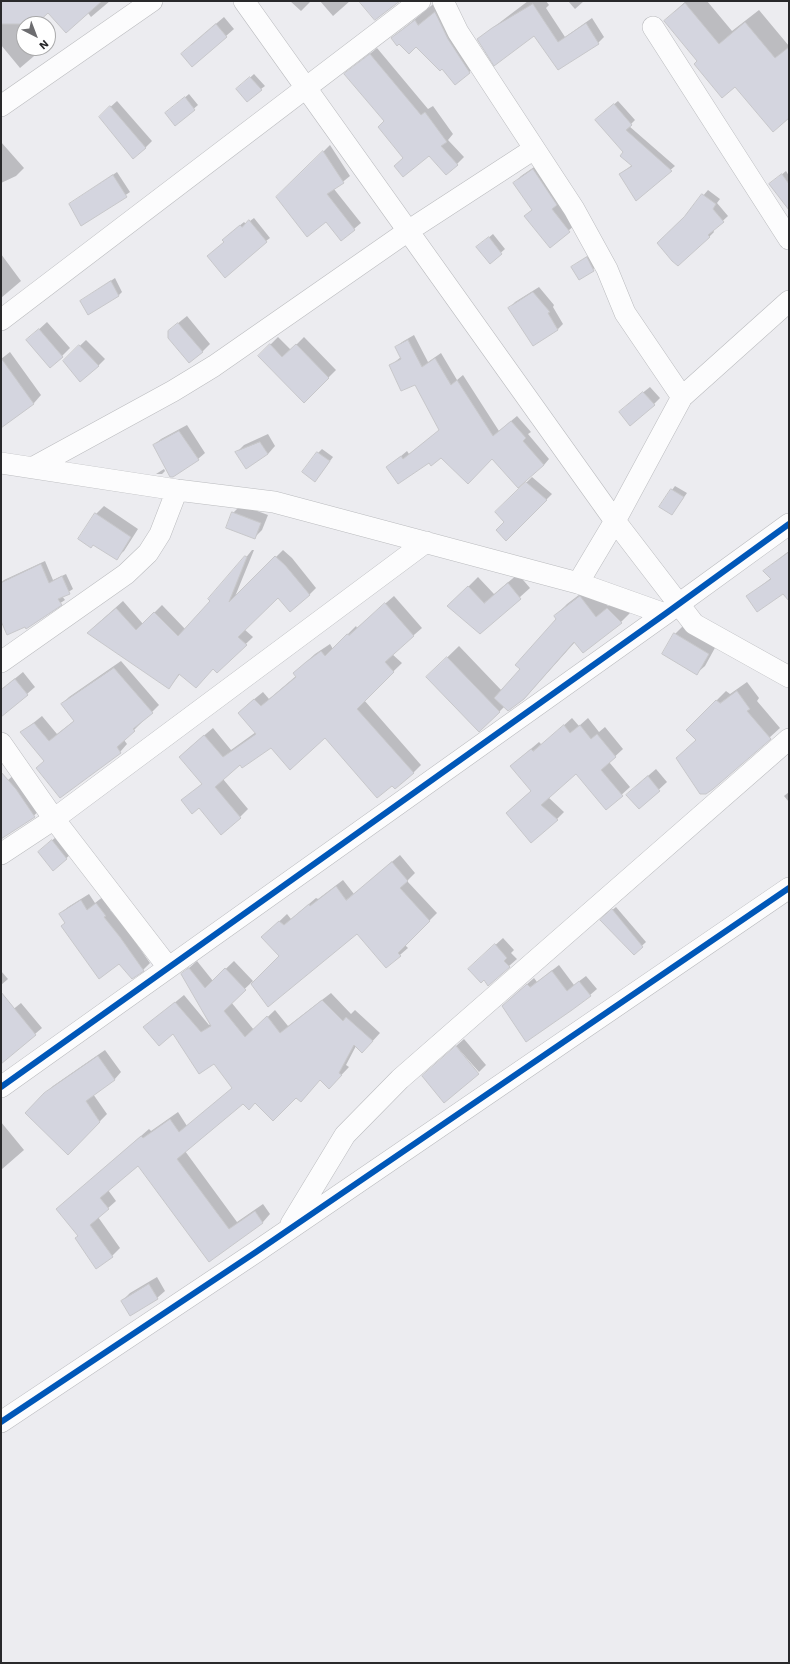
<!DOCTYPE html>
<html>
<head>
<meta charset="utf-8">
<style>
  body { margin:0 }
  #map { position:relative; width:790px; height:1664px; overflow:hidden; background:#ececf0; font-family:"Work Sans",sans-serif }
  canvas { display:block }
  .frame { position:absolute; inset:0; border:2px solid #29292b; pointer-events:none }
  .north { position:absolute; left:16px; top:16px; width:40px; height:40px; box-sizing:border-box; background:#fff; border:1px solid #a9a9aa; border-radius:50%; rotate:138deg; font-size:11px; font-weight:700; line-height:16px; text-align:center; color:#29292b }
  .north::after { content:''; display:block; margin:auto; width:14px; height:18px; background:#6d6d70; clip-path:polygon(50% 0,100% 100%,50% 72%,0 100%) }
</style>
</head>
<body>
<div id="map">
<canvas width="790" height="1664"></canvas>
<div class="frame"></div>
<div class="north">N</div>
</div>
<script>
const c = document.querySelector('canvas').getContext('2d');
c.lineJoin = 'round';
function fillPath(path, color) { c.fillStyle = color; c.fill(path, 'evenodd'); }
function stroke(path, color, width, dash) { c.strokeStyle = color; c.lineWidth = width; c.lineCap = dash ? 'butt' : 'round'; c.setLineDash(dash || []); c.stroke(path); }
fillPath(new Path2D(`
  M1 1H110L91 17 88 13 49 11 34 24H24V48H37L40 51 20 68 1 45Z
  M290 1H311L301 11Z
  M320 1H350L333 16Z
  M437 1 477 65 456 84 442 68 416 46 399 42 392 38Z
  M528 1H546L549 5 546 8 565 37 592 18 604 37 598 43 558 69 535 35 478 39Z
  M568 1H584L575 9Z
  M686 1H707L732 31 759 10 789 46V117L698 61 665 21Z
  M224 17 234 29 226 36 190 46Z
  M377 48 428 109 433 106 453 134 448 140 464 157 457 164 429 155 395 166 404 157 385 120 345 74Z
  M254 74 265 86 261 89 241 86Z
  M189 94 198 105 175 125 170 110Z
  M117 101 152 141 145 148 106 111Z
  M618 101 635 120 629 126 675 166 636 200 620 174 632 165 600 116Z
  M1 142 24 168 16 176 1 183Z
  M330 145 350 176 334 189 361 223 341 240 326 221 278 197Z
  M540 163 576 224 550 247 525 216 533 209 515 183 521 176Z
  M786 171 789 176V202L774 181Z
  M117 172 130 192 82 225 70 204Z
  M708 190 720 199 717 203 728 216 713 230 714 232 710 236 678 264 684 218Z
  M254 218 270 238 266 241 225 242 227 236 244 222 246 224Z
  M493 234 505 249 490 262 481 244Z
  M1 254 21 281 1 298Z
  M591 254 597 266 580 279 572 267Z
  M115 278 122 292 118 296 81 301Z
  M539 287 554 305 553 307 563 324 558 329 510 308 515 302Z
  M187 316 210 344 202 352 177 324Z
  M47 322 70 348 62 356 35 333Z
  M414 335 428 362 441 353 457 380 463 375 499 431 517 416 531 432 528 434 549 459 544 465 492 458 442 456 429 462 388 467 407 451 409 454 440 430 415 384 391 365 401 357 396 348 402 342Z
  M278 337 291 350 304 337 336 370 304 402 267 348Z
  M86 340 105 359 98 366 64 361Z
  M10 352 41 395 34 403 1 427V359Z
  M650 387 660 398 654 404 626 406Z
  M187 425 205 453 198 459 154 445 161 439Z
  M268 434 275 446 268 454 237 452 244 445Z
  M322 449 333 457 318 477V453Z
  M164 469 165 471 162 474H156Z
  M532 477 552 494 506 540 505 522 496 512Z
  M675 486 687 493 672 514 660 506Z
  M241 505 268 515 262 530 254 538 233 513Z
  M104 506 138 529 124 551 116 558 93 544 80 539 96 514Z
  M252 550H254L234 599 283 550 292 558 316 588 309 595 278 597 244 629 253 637 217 672 213 668 180 674 169 688 95 626 123 601 143 624 162 605 186 630 212 600Z
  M789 551V599L783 592 748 596 771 578 764 571Z
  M45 561 53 580 66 574 73 589 62 596 65 600 25 626 1 619V583L4 580Z
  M518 574 530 588 480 633 449 606 478 577 494 594Z
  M592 585 608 606 619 597 633 610 621 622 583 652 575 642 524 699 505 706 499 712 427 677 459 646 502 691 521 669 557 619 555 616 567 604Z
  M394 596 422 628 392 654 402 663 364 700 421 765 413 773 325 737 271 746 241 764 223 779 248 809 240 817 182 801 203 783 180 757 188 749 213 728 231 750 256 732 247 705 263 692 269 699 296 676 294 673 315 654 330 644 333 649 356 626 357 628Z
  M683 626 716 646 705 666 697 673 675 634Z
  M121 661 159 705 124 740 127 744 120 752 45 761 22 732 42 716 57 734 75 720 62 704 69 697Z
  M23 672 35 687 27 694 1 708V690Z
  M747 682 759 698 757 701 780 728 713 789 677 758 696 740 687 730 726 691 730 694Z
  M572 718 579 726 588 718 599 732 605 727 623 749 609 762 630 787 606 809 576 773 548 797 564 812 557 819 507 813 532 790 519 759 539 742 542 745Z
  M656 769 667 782 639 808 635 787Z
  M15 774 39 811 31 818 1 838V786Z
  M789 792V802L784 796Z
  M56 837 70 855 53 869 43 848Z
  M400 855 415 873 407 881 437 913 405 945 408 948 386 967 357 933 281 956 263 937 287 914 291 919 316 898 318 899 343 880 354 894Z
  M89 894 95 903 104 896 112 908 110 910 127 930 150 963 143 970 120 963 66 923 60 914 68 907Z
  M616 907 646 942 634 953 605 916Z
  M503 938 514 950 511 953 517 959 509 966 478 961Z
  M197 961 213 981 234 961 253 981 231 1002 254 1030 275 1010 288 1026 331 993 351 1014 355 1010 380 1033 370 1044 356 1046 346 1065 349 1067 329 1088 320 1079 296 1096 243 1103 185 1151 237 1222 263 1204 270 1214 263 1222 209 1260 139 1165 108 1190 116 1201 98 1217 120 1248 112 1256 79 1236 65 1202 149 1129 151 1131 178 1112 187 1126 233 1088 214 1063 174 1032 145 1027 184 995 209 1025 211 1024 182 974Z
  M559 965 574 985 586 976 597 989 590 995 509 1000 534 978 537 982Z
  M1 971 8 979 1 985Z
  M21 1003 42 1028 1 1063V1019Z
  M464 1039 486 1065 479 1072 456 1046Z
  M105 1050 121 1072 114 1080 93 1094 107 1114 68 1154 26 1113 53 1086Z
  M1 1122 24 1150 1 1170Z
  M157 1277 165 1291 157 1298 122 1301 130 1293Z`), '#0003');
const building = new Path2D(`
  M1 1H102L66 33 48 13 36 24H1Z
  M359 1H400L375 20Z
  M685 3 719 44 745 22 775 58 789 47V118L773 132 735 87 722 98 694 64 697 61 664 21Z
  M533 4 558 42 586 23 599 44 558 70 534 36 494 66 477 39 492 28Z
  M435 12 448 39 470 73 455 85 442 69 440 71 416 47 409 54 399 44 397 46 391 38 415 20 418 25Z
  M216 24 227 37 192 67 181 54Z
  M370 54 421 115 425 112 447 142 441 146 458 165 446 175 429 156 403 177 394 166 403 158 378 127 384 121 344 74Z
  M250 77 262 90 247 102 236 89Z
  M185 97 195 110 175 126 165 113Z
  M614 104 632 125 626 130 672 171 636 201 619 174 632 166 620 156 623 152 595 120Z
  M110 106 146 148 133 159 99 117Z
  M323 151 344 183 327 194 355 230 341 241 326 222 307 237 276 197Z
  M533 169 557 205 552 209 570 232 550 248 524 216 532 210 513 183Z
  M782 174 789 184V210L769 184Z
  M113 175 127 197 81 226 69 204Z
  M702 194 716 204 713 209 724 222 708 235 710 237 678 266 672 261 657 243 684 217Z
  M249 220 267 242 225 278 207 256 224 242 222 240 240 225 242 227Z
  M489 237 502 254 490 264 476 247Z
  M587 257 594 271 579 280 571 267Z
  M111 281 119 296 88 315 80 301Z
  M533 292 550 312 548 313 558 330 533 346 508 308Z
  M178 323 203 352 189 363 168 338V331Z
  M39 329 63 357 50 368 26 340Z
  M408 340 422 367 435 358 451 385 457 380 493 436 511 421 526 438 523 441 544 465 518 488 492 459 468 484 441 458 431 466 429 463 398 484 386 467 401 456 403 459 439 430 415 385 401 391 389 365 401 359 395 347Z
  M270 344 282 357 296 344 329 378 304 403 258 356Z
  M79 345 99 366 80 382 63 361Z
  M1 358 34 404 1 428Z
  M643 392 655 405 630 426 619 412Z
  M179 431 199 460 173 477H170L153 445Z
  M260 442 268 454 246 469 235 452Z
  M317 452 330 461 315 482 302 472Z
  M526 482 547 500 506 541 496 530 504 522 495 512Z
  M671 489 684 497 672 515 659 507Z
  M232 512 261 523 255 539 226 528Z
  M95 513 131 537 117 560 93 545 91 548 78 539Z
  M789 552V601L783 594 757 612 746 596 771 579 763 571Z
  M245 556 247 557 229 602 275 556 285 565 310 595 290 612 278 598 238 637 247 645 217 673 213 669 196 688 179 674 169 689 87 633 116 608 136 630 154 612 178 636 210 601 208 599Z
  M41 564 49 583 62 576 70 594 58 599 62 605 26 629 25 627 7 635 1 621V583Z
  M508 583 521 599 480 634 447 606 468 586 484 603Z
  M580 596 596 617 607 608 622 623 583 653 574 642 524 699 508 711 494 698 520 669 515 665 556 619 554 616Z
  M385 603 414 636 385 662 394 672 357 709 414 773 395 789 392 786 377 798 325 738 290 770 271 748 242 768 240 765 215 787 241 818 221 835 199 808 192 814 181 800 202 784 179 757 204 735 223 757 256 734 238 713 254 699 261 706 296 677 293 673 306 662 321 651 325 656 347 634 349 635Z
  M674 633 709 654 697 675 662 654Z
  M447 657 500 712 479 732 426 677Z
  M114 668 153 713 133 729 135 731 117 747 121 753 60 798 36 768 44 761 20 732 34 723 49 741 74 721 61 704Z
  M15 679 28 695 1 717V690Z
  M737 691 750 709 747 711 771 739 713 789 706 794H700L676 758 696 740 686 730 716 700 720 703Z
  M564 725 570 733 580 725 591 739 597 734 616 757 601 770 623 796 606 810 576 774 541 805 558 820 531 843 506 813 531 791 510 766 531 749 533 751Z
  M1 772 16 789 35 817 1 839Z
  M648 776 660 791 639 809 626 795Z
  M52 840 67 859 53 871 38 852Z
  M392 862 408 881 400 888 430 921 398 953 401 956 386 968 357 934 268 1007 251 984 279 956 261 937 279 921 284 925 309 904 310 906 336 886 346 900Z
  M81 900 87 910 96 903 106 916 104 917 120 937 144 971 132 979 119 964 99 979 61 926 65 923 59 914Z
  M612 909 643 947 634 955 600 920Z
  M495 944 507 958 504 961 510 967 488 986 484 980 481 983 468 969Z
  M189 968 205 988 225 968 246 990 224 1011 245 1037 267 1016 280 1033 322 1000 343 1021 346 1017 373 1041 362 1053 354 1045 339 1073 342 1075 329 1089 320 1080 301 1102 296 1098 273 1121 255 1103 249 1110 243 1104 177 1159 229 1229 255 1211 263 1223 209 1262 138 1166 100 1198 109 1209 90 1225 113 1257 96 1269 75 1238 78 1236 56 1209 141 1136 143 1138 170 1119 179 1132 232 1088 214 1064 199 1074 173 1034 159 1046 143 1027 175 1002 201 1032 211 1026 181 974Z
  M552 971 567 991 579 981 591 996 572 1010 526 1042 502 1006 527 984 530 987Z
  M1 992 36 1035 1 1064Z
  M456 1046 479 1074 444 1103 422 1076Z
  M98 1056 115 1080 86 1101 100 1122 68 1155 25 1113 44 1093Z
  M149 1284 158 1299 130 1316 121 1301Z`);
fillPath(building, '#d4d5df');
stroke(building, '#c7c7ca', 1);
const minor = new Path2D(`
  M244 1 615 521 694 624 789 677
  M443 1 458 32 574 209 607 269 625 313 682 397
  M653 27 789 239
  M1 106 152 1
  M1 320 420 1
  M1 463 177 490 274 502 578 583 665 614
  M34 467 173 391 214 366 408 231 534 149
  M578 583 615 521 682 397 789 301
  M1 662 126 574 148 553 160 534 177 490
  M1 743 54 819 168 967
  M1 854 54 819 426 542
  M1 1087 665 614 789 524
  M291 1224 345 1135 400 1079 789 739
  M1 1422 256 1252 789 888`);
stroke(minor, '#babbbe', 22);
stroke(minor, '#fcfcfd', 21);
stroke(new Path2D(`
  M1 1087 665 614 789 524
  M1 1422 256 1252 789 888`), '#0057b8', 6);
</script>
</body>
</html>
